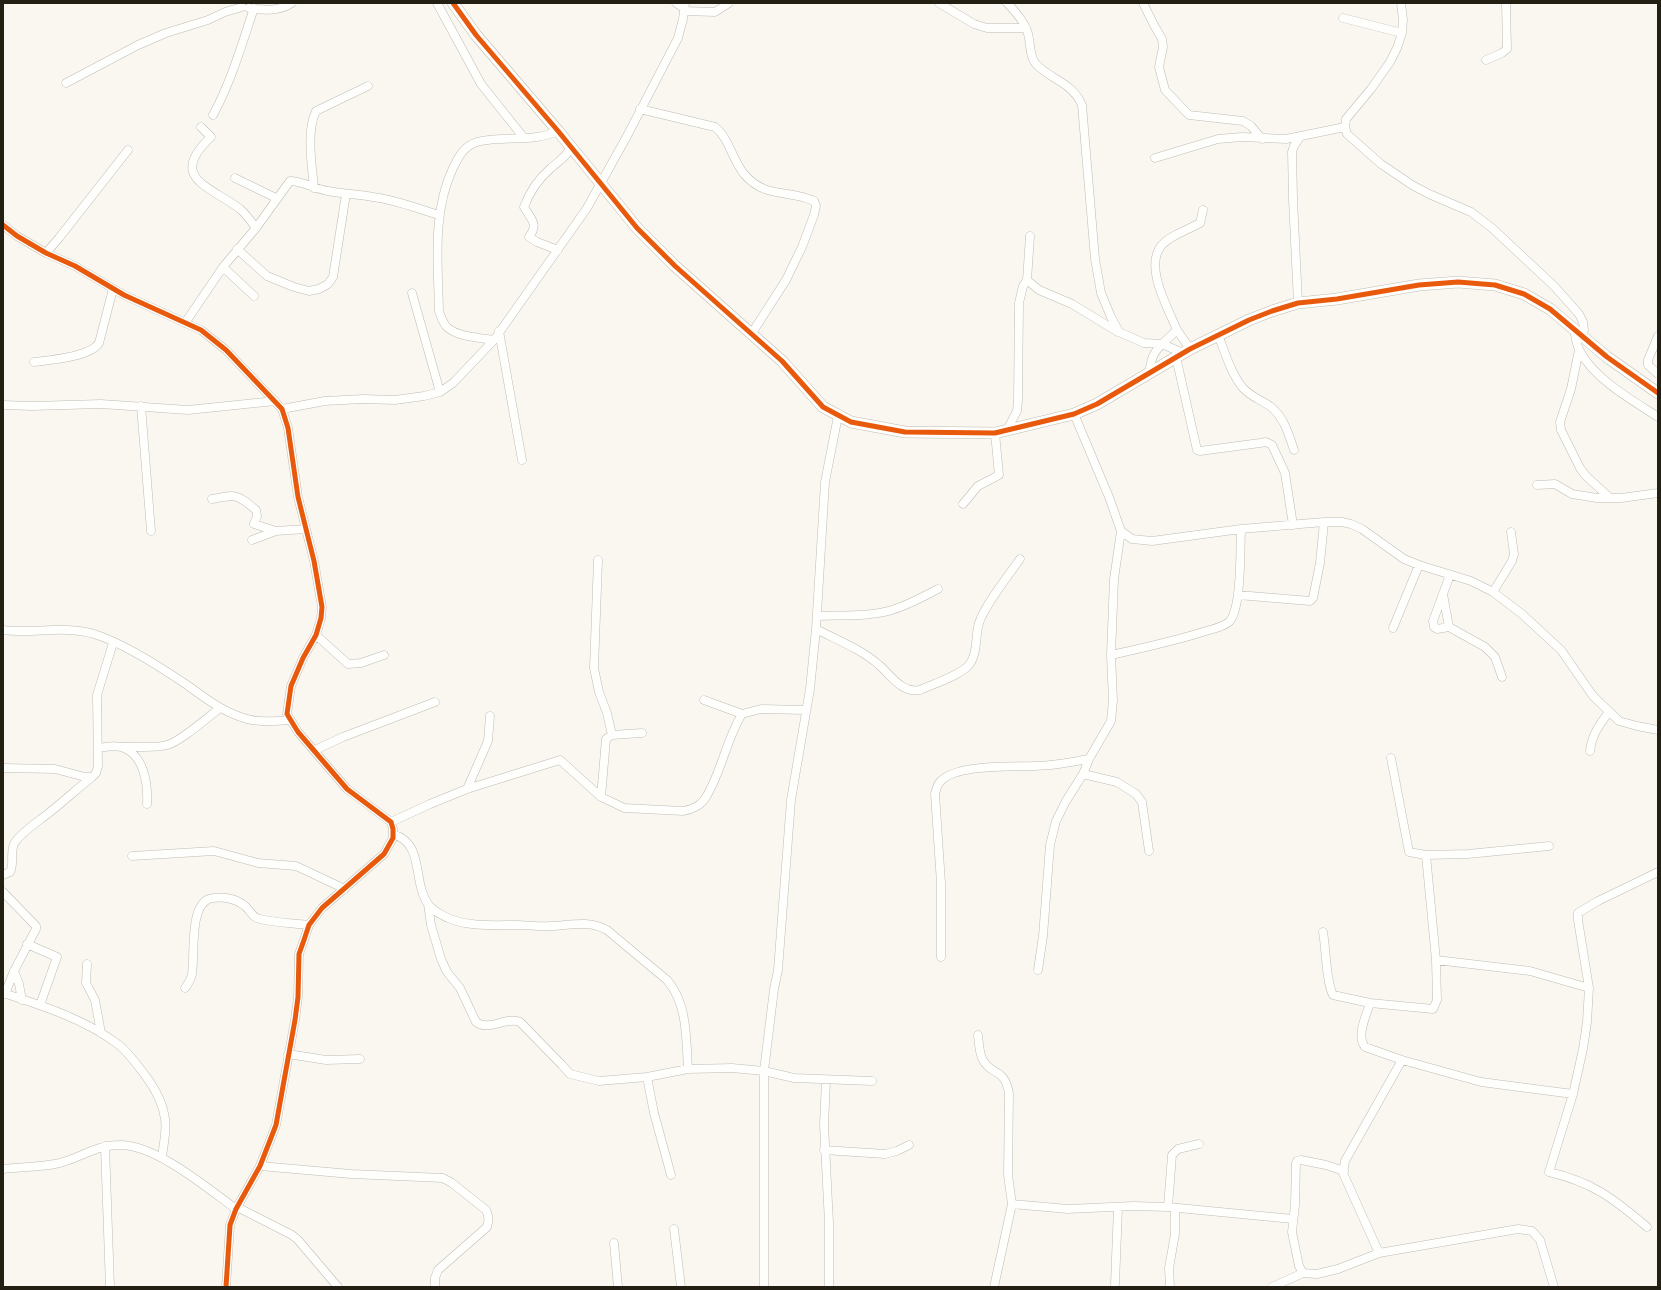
<!DOCTYPE html>
<html>
<head>
<meta charset="utf-8">
<style>
  body { margin:0 }
  #map { position:relative; width:1661px; height:1290px; overflow:hidden; background:#f9f7f0; font-family:Poppins,sans-serif }
  canvas { display:block }
  .frame { position:absolute; inset:0; border:4px solid #231f12; pointer-events:none }
</style>
</head>
<body>
<div id="map">
<canvas width="1661" height="1290"></canvas>
<div class="frame"></div>
</div>
<script>
const c = document.querySelector('canvas').getContext('2d');
c.lineJoin = 'round';
function stroke(path, color, width, dash) { c.strokeStyle = color; c.lineWidth = width; c.lineCap = dash ? 'butt' : 'round'; c.setLineDash(dash || []); c.stroke(path); }
const street = new Path2D(`
  M437 3 481 84 524 138
  M676 3 685 9
  M939 3 974 24 987 28H1026
  M1007 3C1016 12 1025 22 1028 34 1031 44 1029 56 1036 64 1051 80 1072 82 1082 105L1095 259 1101 293 1111 317 1119 332 1144 343 1162 344 1177 330 1190 349
  M1143 3 1154 25 1162 39 1163 47 1159 67 1165 90 1189 115 1243 121 1251 126 1262 139
  M1401 3 1403 20 1402 33 1397 48 1390 62 1371 89 1346 119 1345 127 1347 134 1381 164 1412 185 1429 194 1471 212 1492 228 1554 286 1579 314 1583 322 1584 330 1582 336
  M249 8C265 10 278 12 292 3
  M684 11 715 12 729 3
  M1343 18 1402 33
  M1486 60 1502 53 1507 49 1506 3
  M66 83 138 45 166 33 208 20 225 12 242 7
  M640 109 715 127C729 138 732 159 744 174 765 199 788 189 814 201L816 206 814 215 802 247 786 280 752 333
  M213 115C231 82 242 44 254 8
  M201 127 211 137C167 178 210 186 240 209 246 214 251 221 256 228
  M1155 158 1218 139 1242 137 1286 139 1345 127
  M235 178 276 198
  M314 188C312 166 306 131 316 111L368 86
  M3 225 17 236 46 253 75 266 124 295 201 330 226 350 282 409 288 428 298 497 314 561 322 607 321 618 316 635 303 658 291 686 287 714 298 732 347 789 391 822 393 829V838L384 854 322 908 309 925 304 940 299 954 298 997 295 1020 276 1125 260 1166 236 1209 230 1225 226 1287
  M1030 236 1027 280 1039 290 1072 304 1118 332
  M237 249 267 276 294 287 309 291 319 289 328 284 333 277 346 194
  M558 250 537 242 529 237C539 224 531 219 524 207 530 191 538 179 551 168 560 160 564 159 571 148
  M46 253 59 238 128 150
  M223 267 254 296
  M412 293 440 392
  M1298 303 1293 199 1292 152 1294 146 1300 137
  M185 323 223 267 256 228 290 181C302 181 315 189 328 191 343 194 358 194 373 197 396 200 417 208 438 215
  M1177 330C1169 310 1144 268 1161 246 1170 235 1188 230 1200 223L1203 210
  M1574 330C1576 337 1576 345 1580 351 1594 379 1632 400 1658 417
  M499 331 522 460
  M1218 335C1225 352 1231 374 1243 388 1251 397 1262 400 1271 407 1284 417 1289 435 1294 450
  M1658 336 1648 360V365L1658 374
  M494 340C480 338 459 337 448 328 443 324 441 317 439 311 438 262 432 213 453 168 459 156 464 146 477 142 503 135 532 143 558 131
  M1579 350 1571 389 1560 422 1561 430 1580 468 1586 476 1610 498
  M1176 357 1197 450 1200 451 1260 443 1266 442 1272 445 1285 473 1293 525
  M34 362C51 360 90 357 99 343L113 289
  M1149 374C1151 360 1152 354 1162 344L1183 353
  M3 405 32 406 101 404 188 410 275 401
  M141 406 151 531
  M282 409 325 401 363 399 395 400 424 396 440 392 453 383 494 340 587 208 627 136 678 38 683 19 685 3
  M1074 414 1109 497 1121 531 1132 539 1152 541 1241 529 1324 522H1342L1351 524 1362 529 1404 559 1419 565 1471 581 1493 592 1522 614 1561 650 1593 696 1619 721 1637 726 1658 730
  M1007 430 1017 411 1018 400 1019 303 1023 286 1027 280
  M1537 485 1555 484 1572 494 1597 498H1621L1658 493
  M212 499C236 494 237 494 256 510L257 516 254 524 276 531
  M963 504 978 486 999 475 995 433
  M252 540 276 531 306 529
  M598 560 594 668 599 692 607 713 612 735
  M1450 575 1433 621 1434 627 1437 629 1449 627 1485 647 1495 657 1502 677
  M1493 592 1512 561 1514 554 1511 532
  M1443 594 1449 627
  M1238 595 1310 601 1313 598 1320 563 1324 522
  M817 616C842 615 869 617 892 610 908 605 923 597 938 589
  M1393 628 1419 565
  M816 629C837 640 861 649 879 665 891 675 902 694 920 690 933 684 959 676 969 665 978 654 975 636 979 623 985 605 1008 576 1020 559
  M3 630C33 634 64 625 94 634 123 643 162 668 187 685 205 698 223 712 244 718 259 723 275 721 290 720
  M316 635 348 664 361 663 384 655
  M1111 655C1143 648 1175 641 1206 631 1213 629 1223 627 1229 622 1242 609 1240 548 1241 529
  M704 700 742 714
  M120 747C135 746 152 749 167 745 180 742 208 717 220 708
  M99 748C105 747 114 745 121 747 144 754 148 783 147 804
  M315 750 343 737 435 702
  M1590 751C1592 735 1599 725 1609 712
  M1391 758 1409 852 1426 855 1468 854 1549 846
  M3 768 55 769 85 777H92L96 773 98 766 97 695 113 643
  M1083 774 1117 782 1136 794 1142 802 1149 851
  M467 789 488 741 490 716
  M601 797 606 739 612 735 642 733
  M391 822 430 804 467 789 560 760 601 797 616 804 624 808 683 811C691 810 702 805 706 797 722 771 726 740 742 714L761 709 805 710
  M393 834C425 844 412 881 428 904 433 911 440 914 448 918 468 927 495 925 517 925 528 925 540 927 551 926 572 925 588 920 607 930L667 980C688 1004 686 1040 688 1069
  M132 856 214 851 258 863 296 866 345 889
  M3 875 10 872C15 863 9 852 15 842 24 830 39 821 50 812 64 801 78 788 92 777
  M3 892 36 926V929L14 971 5 994
  M428 904 431 925 441 959 447 972 460 988 476 1022C488 1032 506 1016 520 1022L562 1065 570 1074 599 1081 647 1077 688 1069 732 1068 764 1071 794 1078 872 1081
  M1323 932C1326 948 1326 982 1333 995L1370 1003 1433 1009 1437 1000 1436 960 1426 855
  M27 944 57 957 40 1005
  M941 957V883L935 794C936 790 937 785 940 782 954 764 1013 767 1035 766 1053 766 1071 762 1089 759
  M1436 960 1530 971 1589 988
  M87 964 86 983 95 1000 101 1033
  M1038 970 1043 936 1050 845 1056 821 1066 801 1083 774 1089 759 1111 721 1113 700 1111 655 1114 579 1121 531
  M14 971 19 984 22 1000
  M185 988C188 984 191 980 192 974 195 957 189 906 209 899 221 895 238 899 246 907 251 912 253 918 260 919 276 923 293 923 309 925
  M3 993C43 1006 85 1019 119 1045 129 1053 137 1065 145 1075 154 1087 163 1103 165 1119 167 1131 163 1146 162 1158
  M1370 1003C1366 1016 1356 1036 1365 1047L1402 1060 1481 1082 1573 1094
  M978 1035C979 1043 979 1054 983 1060 991 1076 1005 1067 1009 1094L1008 1175 1012 1204 994 1287
  M288 1054 326 1060 360 1059
  M647 1077 654 1113 671 1175
  M826 1080 824 1125 829 1223V1287
  M105 1146 110 1287
  M824 1150 885 1154 897 1151 909 1145
  M260 1166 351 1174 443 1178 452 1183 486 1210C489 1216 489 1220 487 1227L438 1270 435 1278V1287
  M3 1169C20 1167 38 1167 55 1164 77 1160 95 1145 119 1145 155 1144 207 1188 236 1209
  M1344 1171 1326 1165 1301 1160 1297 1161 1296 1163 1295 1205 1292 1232 1299 1266 1303 1273 1317 1274 1338 1269 1379 1253 1518 1229 1532 1231 1540 1240 1554 1287
  M1012 1204 1068 1209 1133 1206 1168 1207 1293 1219
  M237 1207 292 1235 298 1240 338 1287
  M1168 1207 1172 1155 1178 1149 1199 1144
  M1647 1227C1613 1198 1592 1182 1549 1172L1573 1094 1583 1049 1587 1022 1589 988 1578 920V913L1598 901 1658 872
  M674 1229 681 1287
  M614 1243 618 1287
  M1379 1253 1343 1173 1345 1161 1402 1060
  M1115 1284 1118 1207
  M764 1287V1071L774 989 778 970 791 800 810 689 816 629 825 482 838 416
  M1170 1287 1169 1268 1175 1234V1208
  M1272 1287 1303 1273`);
const secondary = new Path2D(`
  M453 3 476 35 558 131 637 228 675 266 782 361 823 407 851 422 905 432 995 433 1074 414 1097 404 1190 349 1249 320 1272 311 1298 303 1337 299 1419 285 1458 282 1495 285 1524 294 1550 309 1607 357 1658 393`);
stroke(street, '#bebcb2', 9);
stroke(secondary, '#bebcb2', 12);
stroke(street, '#fefefd', 8);
stroke(secondary, '#fefefd', 11);
stroke(new Path2D(`
  M453 3 476 35 558 131 637 228 675 266 782 361 823 407 851 422 905 432 995 433 1074 414 1097 404 1190 349 1249 320 1272 311 1298 303 1337 299 1419 285 1458 282 1495 285 1524 294 1550 309 1607 357 1658 393
  M3 225 17 236 46 253 75 266 124 295 201 330 226 350 282 409 288 428 298 497 314 561 322 607 321 618 316 635 303 658 291 686 287 714 298 732 347 789 391 822 393 829V838L384 854 322 908 309 925 304 940 299 954 298 997 295 1020 276 1125 260 1166 236 1209 230 1225 226 1287`), '#e8590c', 5);
</script>
</body>
</html>
